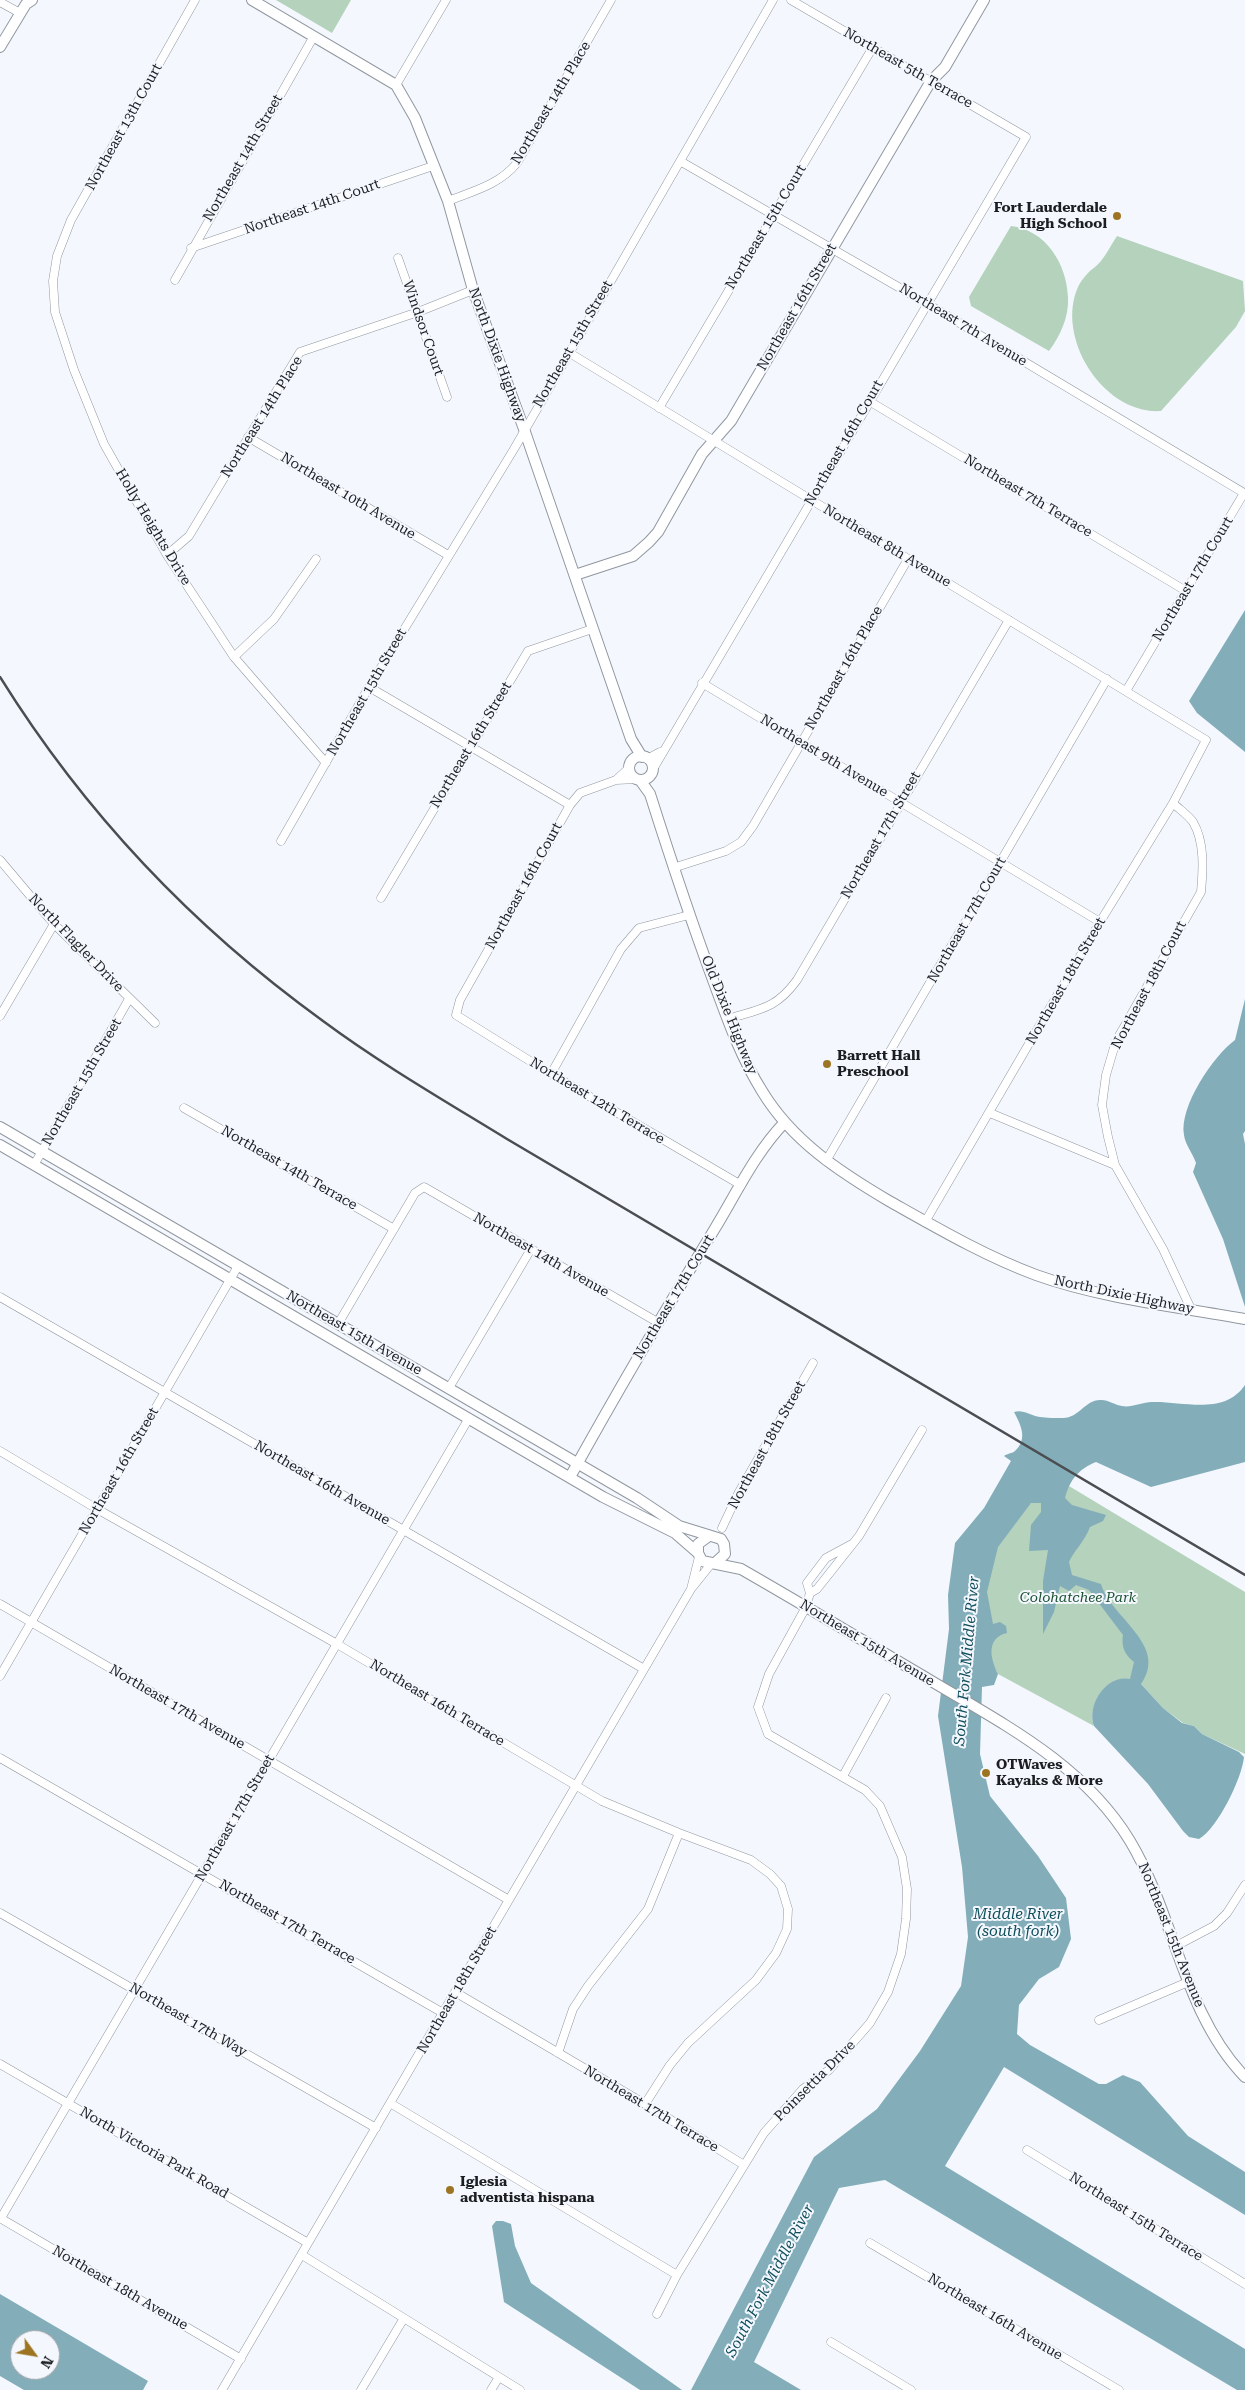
<!DOCTYPE html>
<html>
<head>
<meta charset="utf-8">
<style>
  body { margin:0 }
  #map { position:relative; width:1245px; height:2390px; overflow:hidden; background:#f4f8fe; font-family:"Roboto Serif",serif }
  canvas { display:block }
  .north { position:absolute; left:10px; top:2330px; width:50px; height:50px; box-sizing:border-box; background:#f4f8fe; border:1px solid #9ea1a6; border-radius:50%; rotate:122deg; font-size:14px; font-weight:700; line-height:20px; text-align:center; color:#1c1e22 }
  .north::after { content:''; display:block; margin:auto; width:18px; height:22px; background:#9d7522; clip-path:polygon(50% 0,100% 100%,50% 72%,0 100%) }
</style>
</head>
<body>
<div id="map">
<canvas width="1245" height="2390"></canvas>
<div class="north">N</div>
</div>
<script>
const c = document.querySelector('canvas').getContext('2d');
c.lineJoin = 'round';
function fillPath(path, color) { c.fillStyle = color; c.fill(path, 'evenodd'); }
function stroke(path, color, width, dash) { c.strokeStyle = color; c.lineWidth = width; c.lineCap = dash ? 'butt' : 'round'; c.setLineDash(dash || []); c.stroke(path); }
function label(font, color, halo, rows, align = 'center') {
  c.font = font + ' "Roboto Serif",serif'; c.lineWidth = 4; c.setLineDash([]); c.textBaseline = 'middle'; c.strokeStyle = halo; c.fillStyle = color; for (const [text, x, y, turn = 0] of rows) {
    c.save(); c.translate(x, y); c.rotate((+turn || 0) * Math.PI / 180); c.textAlign = isNaN(turn) ? turn : align; if (halo) c.strokeText(text, 0, 0); c.fillText(text, 0, 0); c.restore();
  }
}
fillPath(new Path2D(`
  M276 0H351L332 33Z
  M1011 226C1046 230 1067 264 1068 298 1069 317 1060 336 1049 351L971 306 969 297Z
  M1117 236 1243 281 1245 311 1236 327 1161 411C1104 415 1055 338 1078 287 1082 279 1088 272 1095 267 1103 261 1111 245 1117 236Z
  M1064 1483 1245 1592V1754L1202 1734 1194 1726 1183 1723 1163 1708 1141 1684 1101 1692C1095 1703 1089 1713 1094 1726L998 1674 992 1663 984 1581 990 1540 1027 1493Z`), '#b4d2bc');
fillPath(new Path2D(`
  M1245 610V752L1197 713 1189 701Z
  M1245 999V1131L1243 1134 1245 1144V1307L1223 1239 1193 1172 1196 1163C1193 1154 1185 1144 1184 1135 1179 1107 1213 1056 1235 1040Z
  M1245 1385V1462L1151 1487 1096 1462C1079 1469 1070 1479 1065 1498L1072 1505 1106 1515 1103 1521 1090 1527C1085 1541 1075 1549 1069 1562L1072 1575 1101 1584C1111 1618 1169 1645 1141 1684L1163 1708 1182 1723 1194 1726 1202 1734 1239 1752 1244 1757C1242 1778 1218 1828 1199 1839L1189 1837 1183 1831 1148 1784 1094 1726C1086 1706 1106 1674 1130 1679L1134 1662C1125 1655 1121 1647 1123 1635L1089 1590 1076 1585 1069 1591 1060 1586 1054 1612 1043 1634V1581L1048 1550 1029 1551 1031 1525 1041 1512V1503H1031L998 1547 987 1592 993 1624 1000 1622 1006 1626 1007 1633C986 1638 990 1658 998 1674L994 1685 982 1687 980 1754 990 1796 1038 1856 1066 1898 1071 1939 1059 1967 1039 1979 1019 2005 1017 2034 1030 2045 1099 2084H1106L1123 2075 1140 2082 1188 2136 1245 2172V2215L1004 2067 945 2166 1245 2349V2390H1237L885 2180 839 2188 754 2362 801 2390H691L814 2157 877 2109 920 2051 961 1986 968 1937 962 1867 938 1716 949 1629 948 1595 955 1543 984 1508 1011 1461 1004 1456C1008 1453 1011 1454 1015 1451 1028 1439 1021 1425 1014 1412 1023 1409 1031 1416 1040 1417 1047 1418 1055 1418 1063 1418 1079 1418 1085 1400 1100 1400 1107 1399 1115 1405 1122 1406 1131 1408 1142 1402 1152 1402 1183 1401 1224 1416 1245 1385Z
  M496 2221H503L511 2224 515 2246 531 2283 682 2390H640L504 2302 492 2226Z
  M0 2294 148 2381 143 2390H24L0 2376ZM20 2340H50V2370H20Z`), '#83aeb9');
const street = new Path2D(`
  M195 0 71 220 57 256 53 281 55 312 74 370 104 444 167 555 234 657 326 763
  M0 2 20 13
  M396 85 446 0
  M680 161 926 303 1244 493 1126 691
  M448 201C473 191 499 185 517 163L611 0
  M191 248 433 166
  M398 258 447 397
  M175 280 314 36
  M568 352 1206 740 1173 803 1100 922 925 1222
  M869 401 1186 591
  M659 408 873 47
  M248 437 448 555
  M167 555 189 536 300 352 418 312 473 290
  M234 657 274 619 316 559
  M702 683 1100 922
  M369 687 570 805
  M647 759 660 752
  M652 771 1026 137 791 0
  M637 779 616 780 580 793 570 805 460 1000 456 1015 551 1074 741 1185
  M616 780 629 768
  M1173 803C1179 809 1188 815 1193 822 1205 842 1203 870 1201 892L1116 1041 1106 1075 1102 1105 1108 1137 1115 1165 1163 1249 1191 1309
  M281 841 369 687 514 449 773 0
  M0 860 54 924 155 1023
  M673 868 726 851 741 842 753 826 908 559
  M381 898 528 651 592 629
  M0 1016 54 924
  M728 1019C760 1009 776 1009 797 980L1009 620
  M551 1074 621 949 639 928 689 915
  M184 1108 394 1229
  M990 1113 1115 1165
  M826 1161 1107 679
  M34 1165 129 999
  M0 1297 644 1669
  M338 1324 415 1193 424 1187 659 1323
  M449 1388 531 1249
  M0 1451 97 1509 337 1644 602 1801 679 1833 751 1860 770 1874 781 1886 788 1909 787 1929 776 1953 756 1980 688 2043 670 2065 645 2104
  M722 1528 739 1492 813 1363
  M699 1557 691 1589 711 1564
  M810 1593 817 1589 859 1536 922 1430
  M0 1604 509 1900
  M0 1676 238 1266
  M0 1758 443 2013
  M843 1776 886 1698
  M0 1913 376 2128
  M1176 1946 1214 1926 1227 1913 1245 1885
  M455 1992 645 2104 744 2165
  M1099 2020 1188 1982
  M558 2053 573 2009 588 1986 648 1909 679 1833
  M0 2064 308 2243
  M390 2103 677 2275
  M1027 2150 1245 2284
  M0 2218 241 2359
  M1 2218 469 1418
  M870 2243 1119 2390
  M302 2255 520 2390
  M657 2314 677 2275 764 2133 803 2089 829 2070 870 2023 888 1992 901 1954 906 1919 907 1889 902 1857 880 1806 865 1790 768 1734 758 1707 769 1674 806 1607 810 1593 807 1583 826 1558 852 1544
  M831 2342 911 2390
  M222 2390 691 1589
  M361 2390 404 2318
  M491 2390 499 2377`);
const secondary = new Path2D(`
  M252 0 396 85 415 118 448 201 473 290 524 429 631 739 642 757
  M0 47 26 4 32 0
  M575 575 633 556 649 542 658 532 702 454 731 421 931 81 945 67 984 0
  M629 768a12 12 0 1 1 24 0a12 12 0 1 1-24 0Z
  M640 780 650 794C670 857 690 918 713 980 727 1018 740 1056 762 1091 792 1141 840 1172 889 1201 937 1228 985 1256 1036 1275 1100 1298 1178 1307 1245 1319
  M0 1127 637 1498 679 1526 721 1539 724 1544 725 1554 715 1563
  M0 1145 603 1497 675 1533 698 1553
  M570 1477C616 1394 664 1312 714 1230 736 1194 755 1153 785 1122
  M709 1536 698 1544V1553L702 1561 741 1569C802 1604 862 1640 923 1676 999 1722 1082 1762 1130 1841 1175 1916 1183 2013 1245 2077`);
stroke(street, '#9197a0', 9);
stroke(secondary, '#9197a0', 12);
stroke(street, '#fff', 8);
stroke(secondary, '#fff', 10);
stroke(new Path2D(`
  M0 677C84 812 194 928 323 1021 381 1064 445 1101 507 1139L1245 1575`), '#4b4d51', 2.5);
for (const [x, y, r, color] of [
  [1117,216,5,"#9d7522"],
  [827,1064,5,"#9d7522"],
  [986,1773,5,"#9d7522"],
  [450,2190,5,"#9d7522"]
]) { const dot = new Path2D(); dot.arc(x, y, r, 0, 2 * Math.PI); c.fillStyle = color; c.fill(dot); stroke(dot, '#f4f8fe', 2); }
label('14px', '#1c1e22', '#f4f8fe', [
  ["Northeast 5th Terrace",908,68,30],
  ["Northeast 14th Place",551,103,-59],
  ["Northeast 13th Court",124,127,-61],
  ["Northeast 14th Street",243,158,-60],
  ["Northeast 14th Court",312,207,-19],
  ["Northeast 15th Court",766,227,-59],
  ["Northeast 16th Street",797,307,-60],
  ["Northeast 7th Avenue",963,325,31],
  ["Windsor Court",423,328,71],
  ["Northeast 15th Street",573,344,-60],
  ["North Dixie Highway",497,355,70],
  ["Northeast 14th Place",262,417,-58],
  ["Northeast 16th Court",844,443,-60],
  ["Northeast 10th Avenue",348,496,31],
  ["Northeast 7th Terrace",1028,496,31],
  ["Holly Heights Drive",153,527,59],
  ["Northeast 8th Avenue",887,546,31],
  ["Northeast 17th Court",1193,579,-59],
  ["Northeast 16th Place",844,668,-60],
  ["Northeast 15th Street",367,692,-60],
  ["Northeast 16th Street",471,745,-59],
  ["Northeast 9th Avenue",824,756,31],
  ["Northeast 17th Street",881,835,-60],
  ["Northeast 16th Court",524,886,-61],
  ["Northeast 17th Court",967,920,-60],
  ["North Flagler Drive",76,943,46],
  ["Northeast 18th Street",1066,981,-60],
  ["Northeast 18th Court",1149,985,-62],
  ["Old Dixie Highway",729,1015,68],
  ["Northeast 15th Street",82,1082,-60],
  ["Northeast 12th Terrace",597,1101,31],
  ["Northeast 14th Terrace",289,1168,30],
  ["Northeast 14th Avenue",541,1255,30],
  ["North Dixie Highway",1124,1295,12],
  ["Northeast 17th Court",674,1297,-59],
  ["Northeast 15th Avenue",354,1333,30],
  ["Northeast 18th Street",767,1445,-61],
  ["Northeast 16th Street",119,1471,-60],
  ["Northeast 16th Avenue",322,1483,30],
  ["Northeast 15th Avenue",867,1643,31],
  ["Northeast 16th Terrace",437,1703,31],
  ["Northeast 17th Avenue",177,1707,30],
  ["Northeast 17th Street",235,1818,-60],
  ["Northeast 17th Terrace",287,1922,30],
  ["Northeast 15th Avenue",1171,1935,68],
  ["Northeast 18th Street",457,1990,-60],
  ["Northeast 17th Way",188,2020,30],
  ["Poinsettia Drive",815,2081,-45],
  ["Northeast 17th Terrace",651,2109,31],
  ["North Victoria Park Road",154,2153,30],
  ["Northeast 15th Terrace",1136,2217,32],
  ["Northeast 18th Avenue",120,2288,30],
  ["Northeast 16th Avenue",995,2317,31]
]);
label('bold 14px', '#1c1e22', '#f4f8fe', [
  ["Fort Lauderdale",1107,208,"right"],
  ["High School",1107,224,"right"],
  ["Barrett Hall",837,1056],
  ["Preschool",837,1072],
  ["OTWaves",996,1765],
  ["Kayaks & More",996,1781],
  ["Iglesia",460,2182],
  ["adventista hispana",460,2198]
], 'left');
label('italic 14px', '#1b5030', '#f4f8fe', [
  ["Colohatchee Park",1078,1598]
]);
label('italic 15px', '#104e5b', '#f4f8fe', [
  ["South Fork Middle River",967,1661,-85],
  ["Middle River",1018,1915],
  ["(south fork)",1018,1932],
  ["South Fork Middle River",770,2281,-62]
]);
</script>
</body>
</html>
